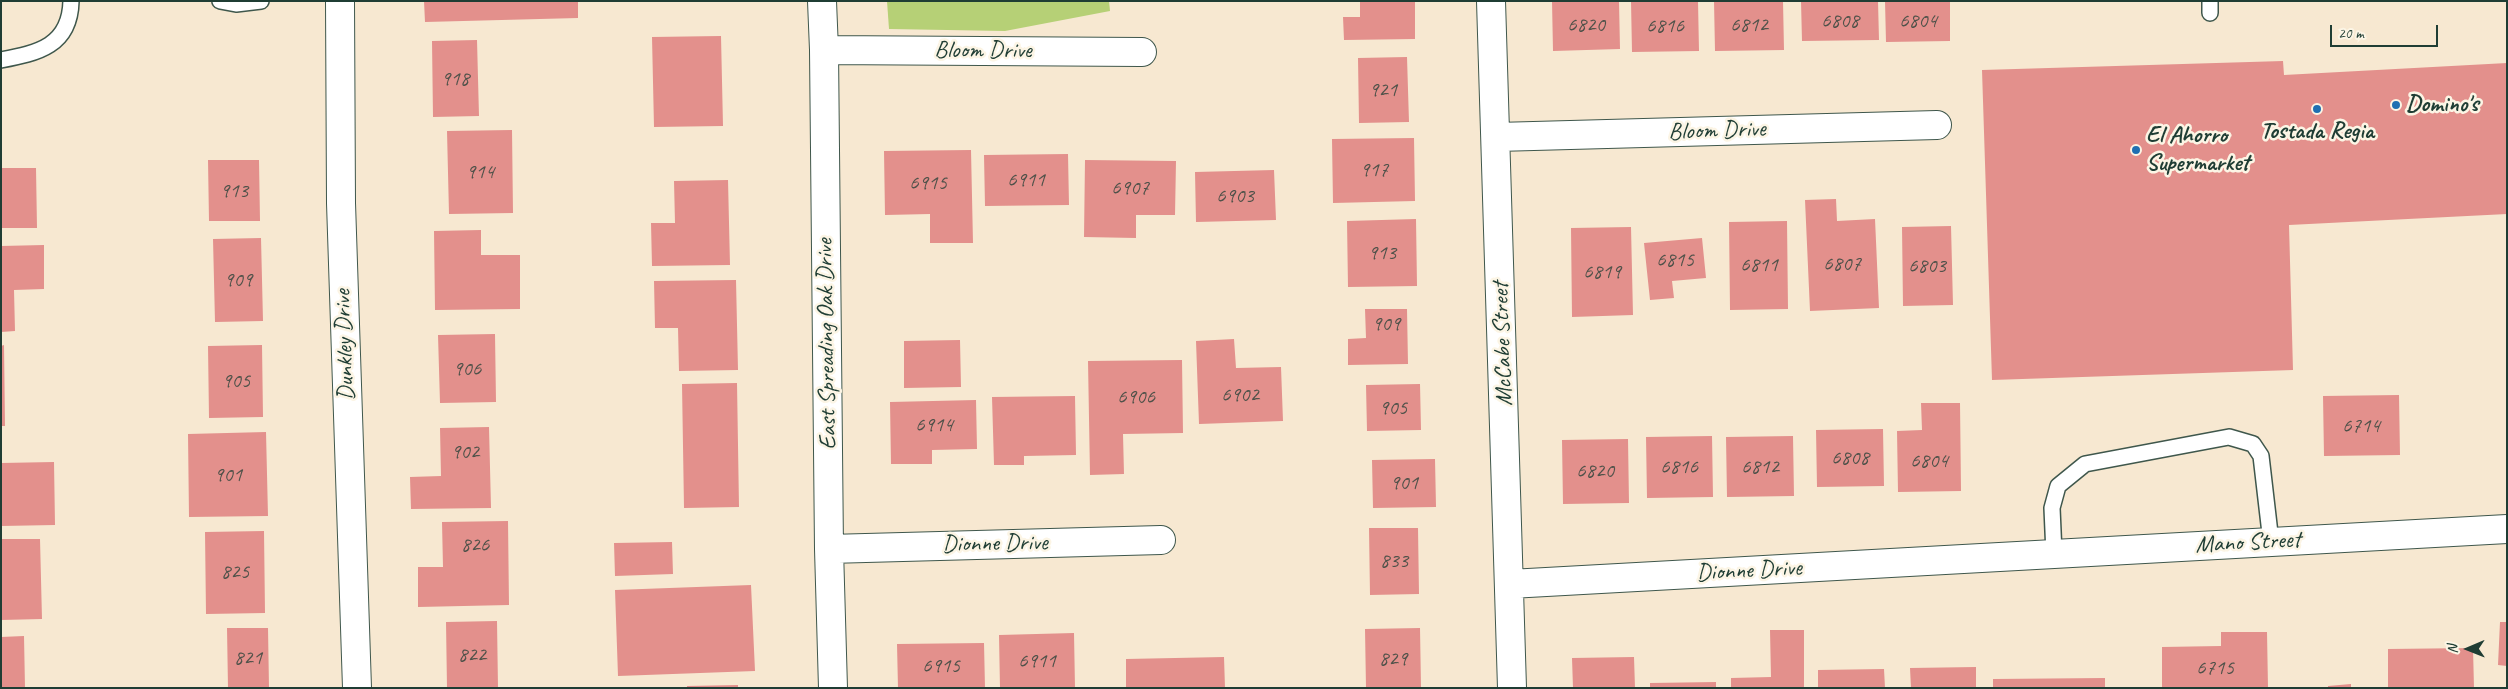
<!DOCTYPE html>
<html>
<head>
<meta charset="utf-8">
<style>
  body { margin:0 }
  #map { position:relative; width:2508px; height:689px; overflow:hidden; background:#f7e8d1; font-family:Caveat,sans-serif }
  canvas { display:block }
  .frame { position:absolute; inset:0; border:2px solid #1f3d34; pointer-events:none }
  .north { position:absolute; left:2443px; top:624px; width:50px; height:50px; -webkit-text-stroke:4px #fcf5e5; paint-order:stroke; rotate:269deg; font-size:14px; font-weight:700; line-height:20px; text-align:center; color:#1f3d34 }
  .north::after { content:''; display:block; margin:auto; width:18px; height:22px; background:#1f3d34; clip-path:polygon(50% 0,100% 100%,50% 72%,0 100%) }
  .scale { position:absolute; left:2330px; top:25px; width:108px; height:22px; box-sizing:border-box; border:2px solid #1f3d34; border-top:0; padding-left:6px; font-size:15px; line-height:18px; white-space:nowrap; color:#1f3d34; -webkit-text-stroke:4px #fcf5e5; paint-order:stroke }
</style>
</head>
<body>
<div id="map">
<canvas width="2508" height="689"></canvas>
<div class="frame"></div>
<div class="north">N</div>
<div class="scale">20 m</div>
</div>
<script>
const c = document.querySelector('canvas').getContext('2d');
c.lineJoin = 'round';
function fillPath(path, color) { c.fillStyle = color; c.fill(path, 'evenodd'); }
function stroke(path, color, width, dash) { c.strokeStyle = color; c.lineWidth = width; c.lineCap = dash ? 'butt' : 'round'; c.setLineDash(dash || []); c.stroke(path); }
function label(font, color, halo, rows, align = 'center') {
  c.font = font + ' Caveat,sans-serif'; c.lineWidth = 5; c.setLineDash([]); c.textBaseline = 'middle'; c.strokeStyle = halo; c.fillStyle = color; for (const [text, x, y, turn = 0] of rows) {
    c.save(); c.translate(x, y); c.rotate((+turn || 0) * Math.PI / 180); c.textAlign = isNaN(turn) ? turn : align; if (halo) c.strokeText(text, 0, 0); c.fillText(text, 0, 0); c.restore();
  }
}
fillPath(new Path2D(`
  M887 1H1109L1110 11 1005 31 889 29Z`), '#b6d076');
fillPath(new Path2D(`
  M424 1H578V18L425 22Z
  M1360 1H1415V39L1344 40 1343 17H1360Z
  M1552 1H1619L1620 49 1553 51Z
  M1631 1H1698L1699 51 1632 52Z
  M1714 1H1783L1784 50 1715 51Z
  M1801 1H1878L1879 40 1802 41Z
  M1885 1H1950V41L1886 42Z
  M721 36 723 126 654 127 652 37Z
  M477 40 479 116 433 117 432 41Z
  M1407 57 1409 122 1359 123 1358 58Z
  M2283 61 2284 75 2507 63V214L2289 225 2293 370 1992 380 1982 70Z
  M512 130 513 213 449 214 447 131Z
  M1414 138 1415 201 1333 203 1332 139Z
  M971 150 973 243H930V214L885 215 884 151Z
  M1068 154 1069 205 985 206 984 155Z
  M208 160H259L260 221H209Z
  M1085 160 1176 161 1175 215H1136V238L1084 237Z
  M1 168H36L37 228H1Z
  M1274 170 1276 220 1196 222 1195 172Z
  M728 180 730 265 652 266 651 223H675L674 181Z
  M1836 199 1837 221 1875 219 1879 308 1810 311 1805 200Z
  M1416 219 1417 286 1348 287 1347 221Z
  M1787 221 1788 309 1730 310 1729 222Z
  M1951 226 1953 305 1903 306 1902 227Z
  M1631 227 1633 315 1572 317 1571 228Z
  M481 230V255H520V309L435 310 434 231Z
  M261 238 263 321 215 322 213 239Z
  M1702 238 1706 278 1672 281 1674 298 1650 300 1644 243Z
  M44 245V289L14 290 15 331 1 332V246Z
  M736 280 738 370 679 371 678 328H655L654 281Z
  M1365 309H1407L1408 364 1348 365V339L1366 338Z
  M495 334 496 402 440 403 438 335Z
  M1234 339 1236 368 1281 367 1283 421 1199 424 1196 341Z
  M960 340 961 387 904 388V341Z
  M4 345 5 426H1V346Z
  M262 345 263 417 209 418 208 346Z
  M1182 360 1183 433 1123 434 1124 474 1090 475 1088 361Z
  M737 383 739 507 684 508 682 384Z
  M1420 384 1421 430 1367 431 1366 385Z
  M2399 395 2400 455 2324 456 2323 396Z
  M1075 396 1076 455 1024 456V465H994L992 397Z
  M976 400 977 449 932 450V464H891L890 402Z
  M1921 403H1960L1961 491 1898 492 1897 431 1922 430Z
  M489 427 491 508 411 509 410 477 441 476 440 428Z
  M1883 429 1884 486 1817 487 1816 430Z
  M266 432 268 516 189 517 188 434Z
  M1712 436 1713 497 1647 498 1646 437Z
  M1793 436 1794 496 1727 497 1726 437Z
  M1628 439 1629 503 1563 504 1562 440Z
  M1435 459 1436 507 1373 508 1372 460Z
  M54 462 55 525 1 526V463Z
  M508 521 509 605 418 607V567H443L442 522Z
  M1369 528H1418L1419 594 1370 595Z
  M264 531 265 613 206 614 205 532Z
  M1 539H40L42 619 1 620Z
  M672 542 673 574 615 576 614 543Z
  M751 585 755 671 618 676 615 590Z
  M497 621 498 688H447L446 622Z
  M2500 622H2507V666L2498 665Z
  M227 628H268L269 688H228Z
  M1420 628 1421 688H1366L1365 629Z
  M1770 630H1804V688H1731V678L1771 677Z
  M2221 632H2267L2268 688H2162V647L2221 646Z
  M1074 633 1075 688H1000L999 635Z
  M24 636 25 688H1V637Z
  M984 643 985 688H898L897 644Z
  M2473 648 2474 688H2388V649Z
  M1224 657 1225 688H1126V659Z
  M1634 657 1635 688H1573L1572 658Z
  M1976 667V688H1911L1910 668Z
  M1884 669 1885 688H1818V670Z
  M2105 678V688H1993V679Z
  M1716 682V688H1650V683Z
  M2351 684V688H2328V686Z
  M738 685V688H687V686Z`), '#e3908c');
const service = new Path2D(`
  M220 1 236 4 261 1
  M2210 1V13
  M1 60C38 53 70 46 71 1
  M2054 554 2052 508 2058 486 2085 464 2229 437 2253 444 2261 456 2271 542`);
const minor = new Path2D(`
  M340 1 341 203 357 688
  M822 1 824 50 829 549 833 688
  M1491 1 1512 688
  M824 50 1142 52
  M1497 137 1937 125
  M829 549 1161 540
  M1510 584 2507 529`);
stroke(service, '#3f574c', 18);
stroke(minor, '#3f574c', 30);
stroke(service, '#fff', 15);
stroke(minor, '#fff', 28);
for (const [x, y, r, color] of [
  [2396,105,5,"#1f6fb2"],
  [2317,109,5,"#1f6fb2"],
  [2136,150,5,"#1f6fb2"]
]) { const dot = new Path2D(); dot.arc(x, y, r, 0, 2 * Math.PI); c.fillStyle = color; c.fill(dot); stroke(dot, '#fcf5e5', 2); }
label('21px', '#50524a', null, [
  ["6808",1840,21],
  ["6804",1918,21],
  ["6820",1586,25],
  ["6812",1749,25],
  ["6816",1665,26],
  ["918",455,79],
  ["921",1383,90],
  ["917",1374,170],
  ["914",480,172],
  ["6911",1026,180],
  ["6915",928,183],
  ["6907",1130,188],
  ["913",234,191],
  ["6903",1235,196],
  ["913",1382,253],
  ["6815",1675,260],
  ["6807",1842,264],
  ["6811",1759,265],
  ["6803",1927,266],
  ["6819",1602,272],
  ["909",238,280],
  ["909",1386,324],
  ["906",467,369],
  ["905",236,381],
  ["6902",1240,395],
  ["6906",1136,397],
  ["905",1393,408],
  ["6914",934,425],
  ["6714",2361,426],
  ["902",465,452],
  ["6808",1850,458],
  ["6804",1929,461],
  ["6816",1679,467],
  ["6812",1760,467],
  ["6820",1595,471],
  ["901",228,475],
  ["901",1404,483],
  ["826",475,545],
  ["833",1394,561],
  ["825",235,572],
  ["822",472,655],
  ["821",248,658],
  ["829",1393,659],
  ["6911",1037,661],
  ["6915",941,666],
  ["6715",2215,668]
]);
label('24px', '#1f3d34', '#fcf5e5', [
  ["Bloom Drive",983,51],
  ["Bloom Drive",1717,131,-2],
  ["East Spreading Oak Drive",827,344,-91],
  ["McCabe Street",1503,344,-92],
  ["Dunkley Drive",345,345,-92],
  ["Mano Street",2248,543,-3],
  ["Dionne Drive",995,544,-1],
  ["Dionne Drive",1749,571,-3]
]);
label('bold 24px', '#1f3d34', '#fcf5e5', [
  ["Domino's",2406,105],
  ["Tostada Regia",2317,132,"center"],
  ["El Ahorro",2146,136],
  ["Supermarket",2146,164]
], 'left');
</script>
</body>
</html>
